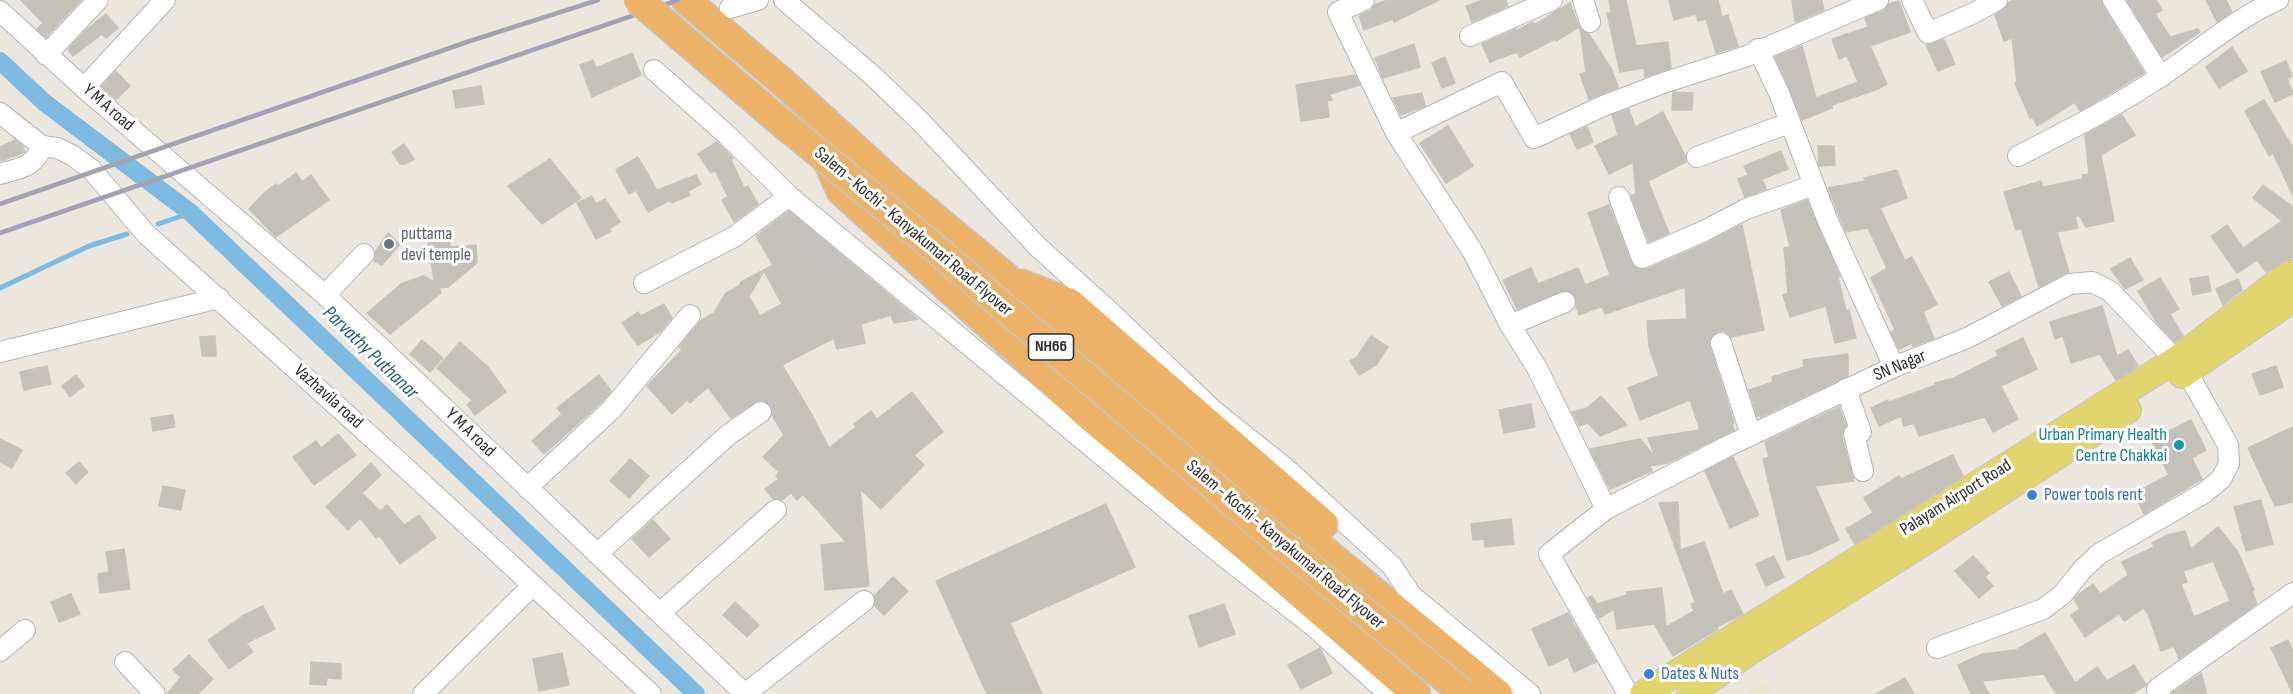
<!DOCTYPE html>
<html>
<head>
<meta charset="utf-8">
<style>
  body { margin:0 }
  canvas { display:block; background:#ebe7df }
</style>
</head>
<body>
<canvas width="2293" height="694"></canvas>
<script>
const c = document.querySelector('canvas').getContext('2d');
c.lineJoin = 'round';
function fillPath(path, color) { c.fillStyle = color; c.fill(path, 'evenodd'); }
function stroke(path, color, width, dash) { c.strokeStyle = color; c.lineWidth = width; c.lineCap = dash ? 'butt' : 'round'; c.setLineDash(dash || []); c.stroke(path); }
function label(font, color, halo, rows, align = 'center') {
  c.font = font + ' "Sofia Sans Condensed",sans-serif'; c.lineWidth = 6; c.setLineDash([]); c.textBaseline = 'middle'; c.strokeStyle = halo; c.fillStyle = color; for (const [text, x, y, turn = 0] of rows) {
    c.save(); c.translate(x, y); c.rotate((+turn || 0) * Math.PI / 180); c.textAlign = isNaN(turn) ? turn : align; if (halo) c.strokeText(text, 0, 0); c.fillText(text, 0, 0); c.restore();
  }
}
fillPath(new Path2D(`
  M1765 681 1772 694H1745Z`), '#ebe5d0');
stroke(new Path2D(`
  M158 224 191 213
  M0 288 89 246 127 234`), '#7dbae1', 5);
stroke(new Path2D(`
  M0 61 45 103 191 213 696 694`), '#7dbae1', 18);
const building = new Path2D(`
  M21 0H81L46 37 37 29 43 23Z
  M1388 0H1439L1394 22 1393 19 1364 30 1359 16 1370 11 1374 5Z
  M1484 0H1506L1508 6 1472 22 1466 6Z
  M1609 0H1626L1636 46 1668 42 1671 68 1645 77 1644 68 1620 72 1607 13H1611Z
  M1669 0H1718L1722 17 1728 15 1738 46 1716 53 1706 19 1698 21 1696 14 1674 20Z
  M1792 0H1822L1824 10 1795 22Z
  M2014 0H2101L2103 6 2144 73 2080 111 2075 102 2037 126 2032 117 2030 118 2015 83 2017 82 2012 38 2004 41 1995 15 2003 10 2009 2Z
  M2127 0H2156L2162 10 2155 14 2170 37 2198 29 2200 32 2162 57Z
  M2206 0H2226L2232 12 2217 22Z
  M1899 1 1910 32 1870 46 1887 84 1878 89 1832 105V108L1802 120 1775 57 1802 46 1816 98 1858 82 1847 56 1839 59 1832 39 1868 27 1865 18 1883 11 1889 4Z
  M1570 3 1579 27 1556 41 1555 39 1520 57 1517 52 1490 62 1482 44 1516 29V31L1533 22 1534 25Z
  M106 14 118 28 106 38 102 34 73 56 68 49 87 29Z
  M1580 28 1589 34 1612 70 1618 87 1589 99 1580 74 1586 72Z
  M1944 39 1955 64 1938 71 1926 45Z
  M1414 44 1420 67 1383 78 1375 58Z
  M2232 47 2247 71 2219 88 2206 67Z
  M632 53 641 75 592 97 580 65 593 60 596 68Z
  M1445 57 1455 83 1442 88 1432 63Z
  M2286 61 2292 76 2287 78 2293 94 2275 102 2261 72Z
  M116 71 130 86 116 100 101 87Z
  M1355 75 1360 85 1330 94 1332 100 1327 101 1329 117 1301 121 1296 85Z
  M481 86 484 104 456 108 453 91Z
  M1673 92 1693 93 1692 110H1672Z
  M1422 93 1425 106 1401 115 1393 98Z
  M2264 100 2293 148V196L2273 153 2269 156 2245 111Z
  M1629 109 1635 127 1663 112 1685 155 1686 162 1648 181 1669 233 1649 242 1631 196 1636 194 1633 162 1609 174 1595 146 1618 135 1612 115Z
  M2122 115 2135 135 2101 155 2114 221 2086 227 2079 215 2075 217 2078 228 2057 232 2069 272 2039 287 2021 228 2016 230 2004 192 2041 181 2043 187 2083 179 2082 175 2089 174 2085 135Z
  M1448 126 1473 166 1446 183 1420 143Z
  M1587 127 1593 142 1577 149 1570 134Z
  M15 140 22 145 25 152 1 161 0 147Z
  M717 142 733 158 731 160 744 188 748 186 758 204 734 222 722 200 728 197 715 170 711 173 698 154Z
  M404 144 414 159 405 164H400L392 152Z
  M1818 146H1834L1835 165 1819 166Z
  M1781 151 1788 169 1762 179 1766 189 1745 197 1738 179 1748 175 1744 166Z
  M638 157 657 190 696 175 701 184 688 191 690 195 672 203 670 200 648 212 636 190 629 194 616 170Z
  M550 159 581 198 542 224 508 186Z
  M1897 170 1907 198 1880 208 1905 261 1912 257 1937 304 1923 312 1934 338 1913 346 1912 343 1899 349 1891 332 1895 330 1871 278 1887 268 1868 228 1846 232 1828 188 1865 181 1864 178Z
  M296 173 302 182 311 175 329 200 276 237 249 209 265 192 276 184 278 186Z
  M2263 185 2293 207V257L2266 272 2257 260 2237 273 2211 236 2227 225 2243 248 2282 221 2253 198Z
  M592 196 596 204 605 199 620 222 609 229 611 231 596 239 577 203Z
  M1807 200 1840 277H1838L1846 311 1849 310 1856 338 1835 343 1826 306 1790 317 1783 295 1788 293 1784 248 1790 247 1781 210Z
  M1609 205 1631 262 1640 270 1647 269 1709 242 1742 225 1764 330 1731 337 1724 331H1718L1709 340 1710 347 1734 423 1732 424 1734 430 1668 463 1650 466 1652 471 1610 489 1590 449 1640 439 1655 457 1648 438 1700 430 1690 400 1640 420 1628 388 1659 376 1649 347 1647 321 1687 319 1685 287 1605 314 1602 306 1579 315 1576 306V297L1566 290 1517 309 1503 280 1531 268 1538 284 1578 268 1585 285 1610 275 1588 213Z
  M789 211 918 319 894 323 891 315 861 324 865 343 837 349 834 338 782 365 812 415 829 448 856 427 854 424 871 411 877 419 912 392 943 432 914 455 924 465 881 509 860 489 869 586 825 590 821 545 846 542 803 494 797 500 791 493 782 500 773 499 765 489 779 479 776 476 779 472 763 457 784 435 772 415 770 405 759 400 731 418 708 387 690 403 687 400 672 414 647 386 682 350 679 347 700 321 714 313 726 293 739 286 741 282 773 265 756 236ZM764 271 782 304 760 316 749 297Z
  M388 233 400 244 382 265 374 261 376 251Z
  M449 238 450 247 476 245 477 263 448 287 439 288 441 293 390 334 367 313 401 284 423 276 434 281 428 241Z
  M2130 258 2143 280 2125 289 2111 269Z
  M2009 272 2021 296 2002 306 1989 282Z
  M2208 276 2211 291 2193 295 2190 279Z
  M2160 278 2179 309 2170 314 2183 336 2175 342 2157 323 2138 291Z
  M2238 279 2242 290 2223 305 2216 289Z
  M664 304 672 318 661 331 638 345 622 323 638 312 641 316Z
  M2102 306 2117 356 2128 350 2138 366 2116 380 2100 354 2071 363 2063 336 2055 339 2050 322Z
  M215 336 216 356H202L200 337Z
  M1371 336 1388 347 1376 365 1359 375 1350 361 1357 357Z
  M2023 338 2037 369 2001 386 2018 419 1993 432 1985 417 1919 436 1914 423 1904 426 1901 416 1879 426 1871 408 1888 400 1889 402 1936 385 1935 383 1954 378 1998 356 1996 351Z
  M422 340 443 358 430 372 410 354Z
  M460 342 488 367 506 392 475 415 467 405 472 400 437 368Z
  M1848 354V376L1760 417V415L1757 416 1749 390 1773 382 1772 377 1804 367 1803 360Z
  M47 366 51 384 24 390 20 372Z
  M2276 366 2283 387 2260 395 2252 374Z
  M76 375 84 386 70 397 62 386Z
  M599 375 611 391 602 402 544 454 532 441 562 414 557 408Z
  M1601 396 1627 425 1600 436 1588 423 1579 426 1572 412 1587 408Z
  M1531 404 1535 427 1504 433 1499 410Z
  M1839 407 1846 425 1843 430 1842 437 1854 481 1815 486 1839 540 1809 554 1787 560 1763 459 1769 457 1765 442Z
  M173 415 175 427 153 431 151 418Z
  M2191 420 2206 450 2192 458 2202 479 2144 514 2134 493 2169 475 2151 440Z
  M2293 427V502L2275 506 2248 448Z
  M338 434 356 455 314 485 293 457 316 441 321 448Z
  M0 439 22 450 12 468 0 462Z
  M1953 455 1963 476 1855 544 1846 529 1873 513 1864 498 1899 476 1901 479Z
  M1733 457 1759 515 1730 528 1705 471Z
  M630 459 649 476 629 498 610 481Z
  M79 462 88 472 76 484 66 473Z
  M371 463 381 475 362 493 380 511 387 505 404 525 419 515 436 538 400 564 380 536 376 538 360 518 348 530 326 507Z
  M163 486 185 490 181 510 159 506Z
  M2261 500 2273 544 2246 551 2234 507Z
  M1678 502 1680 550 1704 542 1723 594 1731 590 1743 614 1717 627 1718 629 1673 656 1654 624 1617 629 1614 609 1599 618 1588 598 1592 596 1597 604 1627 595 1626 592 1662 588 1666 627 1694 611 1691 604 1695 602 1659 503Z
  M1106 504 1135 567 1010 623 1042 694H987L936 581Z
  M1511 519 1514 544 1485 547 1484 539 1473 540 1471 524Z
  M653 520 670 539 649 557 632 539Z
  M2218 527 2238 552 2254 590 2252 591 2257 604 2179 659 2174 646 2161 651 2147 611 2146 612 2144 608 2124 621 2119 614 2085 637 2071 615 2080 609 2074 599 2079 594 2093 584 2100 594 2128 575 2122 562 2154 547 2152 543 2167 535 2185 531 2191 549ZM2213 561 2230 601 2194 617 2181 584 2187 582 2183 571Z
  M124 549 130 589 100 593 98 574 109 572 106 552Z
  M1774 556 1784 577 1766 586 1756 564Z
  M1973 556 1989 573 1985 577 1993 586 1979 598 1955 571Z
  M893 577 908 591 884 615 875 606 874 596Z
  M71 594 80 614 59 622 51 602Z
  M735 602 759 625 747 637 723 615Z
  M1224 604 1235 634 1199 647 1189 616Z
  M263 606 275 629 246 643 253 652 229 669 208 640 244 615Z
  M1568 613 1596 662 1574 672 1568 657 1549 666 1532 629Z
  M2045 633 2075 683 2097 667 2107 681 2134 665 2146 685 2132 694H2056L2044 674 1982 681 1989 694H1971L1958 665 1982 654 2016 650Z
  M2288 640 2293 651V694L2271 648Z
  M1320 648 1332 673 1301 689 1288 665Z
  M562 653 569 685 539 691 533 659Z
  M189 655 213 679 198 694H167L181 677 173 670Z
  M311 662 341 664V679L327 678 326 685 310 684Z
  M2201 673 2207 694H2172V693Z
  M1905 678 1914 694H1876Z`);
fillPath(building, '#c4c1ba');
stroke(building, '#c6c3b8', 1.5);
const minor = new Path2D(`
  M784 0 872 75 920 121 1038 247 1107 309 1214 411 1288 470 1392 566 1412 596 1530 694
  M1364 0 1338 12 1396 133 1473 252 1510 325 1537 368 1606 509
  M1583 0 1590 22
  M1912 0 1928 33 1974 13 1997 0
  M2113 0 2161 77
  M730 8 758 0
  M0 11 84 88 325 295 745 694
  M1470 36 1552 0
  M1758 49 1779 93 1827 219 1894 367
  M46 55 98 0
  M654 70 727 135 789 196 1222 555 1312 625 1389 694
  M84 88 165 0
  M0 113 42 146 57 148 72 155 91 169 146 234 397 460 651 694
  M1396 133 1502 82 1534 138 1603 106 1663 83 1747 56 1878 0
  M2018 156C2067 131 2117 106 2163 75 2197 52 2241 15 2278 0
  M1697 157 1789 123
  M0 174C20 168 34 168 42 146
  M1619 197 1642 258 1704 231 1746 209 1814 185
  M644 283 734 237 789 196
  M325 295 364 254
  M1510 325 1565 302
  M1721 343 1751 435
  M0 352 219 298
  M1846 389 1861 432 1854 434 1863 471
  M527 488 611 410 690 315
  M597 554 728 435 761 412
  M660 613 776 510
  M0 651 25 630
  M125 662 155 694
  M423 694 533 585
  M745 694 864 601
  M1628 694 1549 554 1606 509 1726 447 1894 367 1967 338 2070 284 2092 282 2110 291 2187 372 2228 445 2229 464 2221 479 2204 493 2099 554 2082 570 2062 595 2043 609 1937 648
  M2160 694 2157 689 2293 593`);
const major = new Path2D(`
  M2182 375 2293 299
  M1643 694 2177 359 2279 281 2293 273
  M1690 694 1746 654 1912 550 2128 410`);
const highway = new Path2D(`
  M686 0 787 86 893 183 1006 277 1130 390 1498 694
  M827 160 841 191 1089 416 1253 553 1416 694
  M1022 284 1070 303 1324 524`);
stroke(minor, '#b2b3bd', 22);
stroke(major, '#c4c4c4', 28);
stroke(highway, '#c4c4c4', 31);
stroke(minor, '#fff', 20);
stroke(major, '#e1d56d', 26);
stroke(highway, '#ecb368', 28);
stroke(new Path2D(`
  M0 204 470 41 598 0
  M0 233 678 0`), '#a2a2b3', 4.5);
const highwayBridge = new Path2D(`
  M638 0 777 119 930 244 1277 540 1464 694`);
stroke(highwayBridge, '#c4c4c4', 31, []);
stroke(highwayBridge, '#ecb368', 28);
for (const [x, y, r, color] of [
  [389,244,6,"#6b7280"],
  [2179,445,6,"#0f9aa8"],
  [2032,495,6,"#3f7fe0"],
  [1649,674,6,"#3f7fe0"]
]) { const dot = new Path2D(); dot.arc(x, y, r, 0, 2 * Math.PI); c.fillStyle = color; c.fill(dot); stroke(dot, '#fff', 2); }
for (const [x, y, w] of [
  [1051,347,45]
]) { const box = new Path2D(); box.roundRect(x - w / 2, y - 13, w, 26, 4.5); c.fillStyle = '#fff'; c.fill(box); stroke(box, '#2b2b2b', 1.5); }
label('bold 16px', '#2b2b2b', null, [
  ["NH66",1051,347]
]);
label('18px', '#2b2b2b', '#fff', [
  ["Y M A road",108,108,41],
  ["Salem - Kochi - Kanyakumari Road Flyover",913,232,40],
  ["SN Nagar",1900,366,-23],
  ["Vazhavila road",328,397,42],
  ["Y M A road",470,433,44],
  ["Palayam Airport Road",1956,498,-32],
  ["Salem - Kochi - Kanyakumari Road Flyover",1285,545,40]
]);
label('18px', '#5b616d', '#fff', [
  ["puttama",401,234],
  ["devi temple",401,255]
], 'left');
label('18px', '#0d838f', '#fff', [
  ["Urban Primary Health",2167,435],
  ["Centre Chakkai",2167,456]
], 'right');
label('18px', '#366cbe', '#fff', [
  ["Power tools rent",2044,495],
  ["Dates & Nuts",1661,674]
], 'left');
label('italic 20px', '#1d588d', '#fff', [
  ["Parvathy Puthanar",370,353,44]
]);
</script>
</body>
</html>
